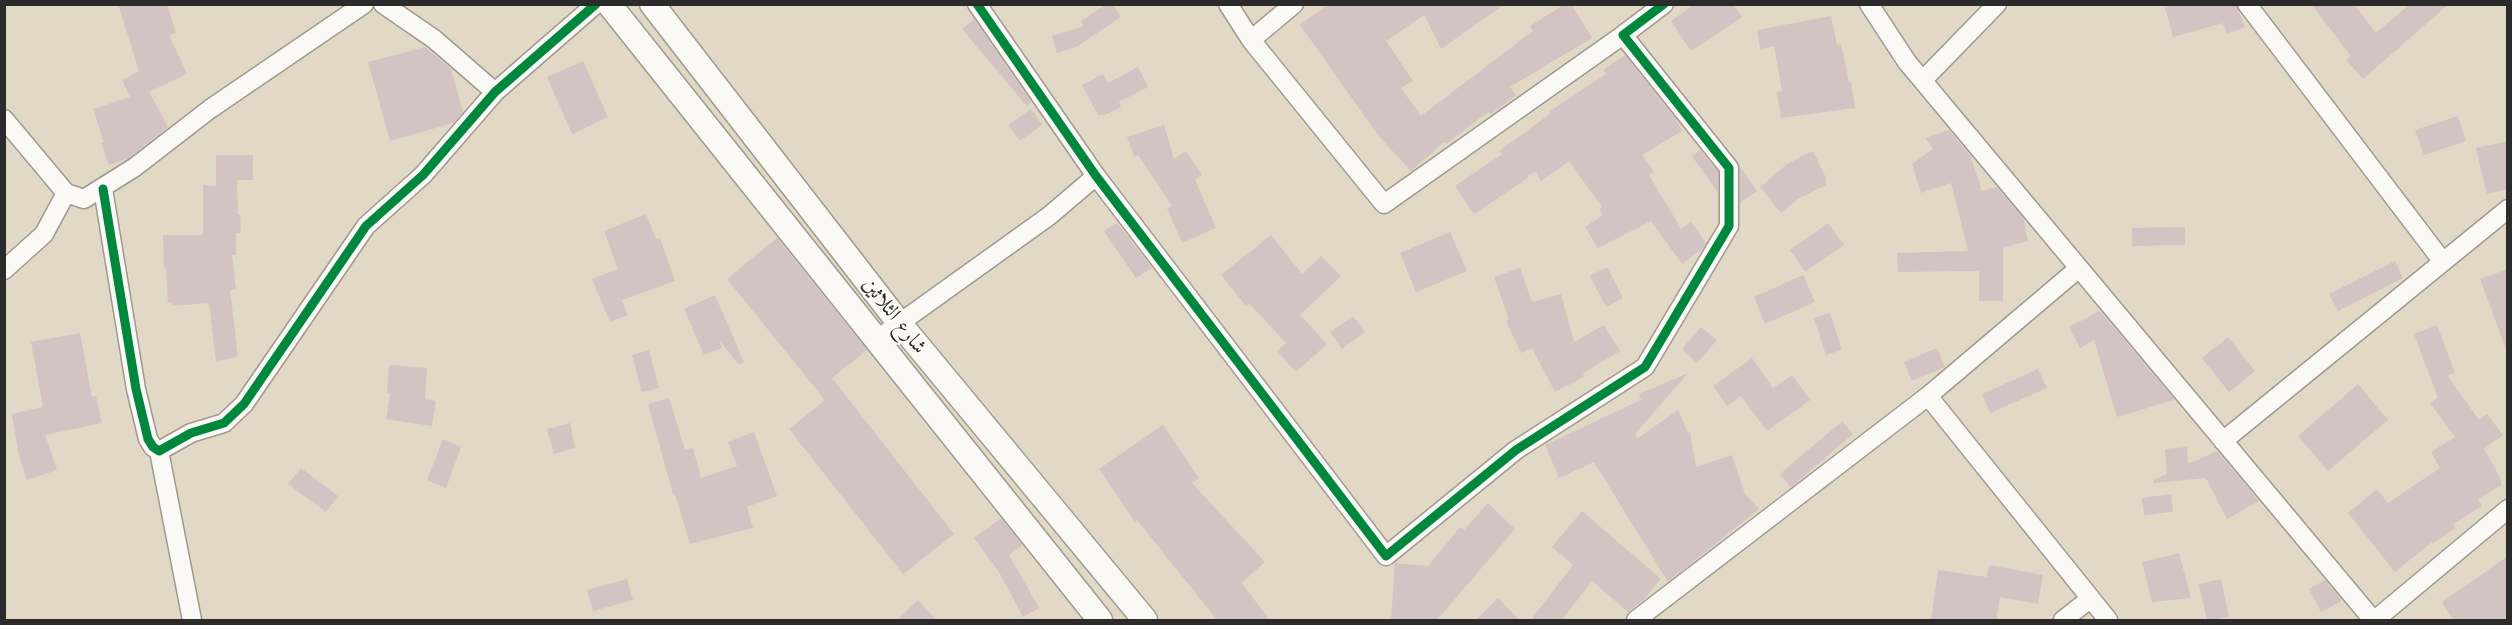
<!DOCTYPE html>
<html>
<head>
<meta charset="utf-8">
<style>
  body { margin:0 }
  #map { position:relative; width:2512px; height:625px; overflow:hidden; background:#e1d8c5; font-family:"Old Standard TT",serif }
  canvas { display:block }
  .frame { position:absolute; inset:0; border:6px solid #2b2b2b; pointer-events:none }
</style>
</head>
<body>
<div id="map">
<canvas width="2512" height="625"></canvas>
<div class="frame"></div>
</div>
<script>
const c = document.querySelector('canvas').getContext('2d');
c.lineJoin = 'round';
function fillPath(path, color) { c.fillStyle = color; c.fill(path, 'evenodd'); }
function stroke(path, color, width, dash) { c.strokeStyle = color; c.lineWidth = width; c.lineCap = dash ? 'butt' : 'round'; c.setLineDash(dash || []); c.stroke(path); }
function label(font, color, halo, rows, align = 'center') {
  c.font = font + ' "Old Standard TT",Amiri,serif'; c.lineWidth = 4.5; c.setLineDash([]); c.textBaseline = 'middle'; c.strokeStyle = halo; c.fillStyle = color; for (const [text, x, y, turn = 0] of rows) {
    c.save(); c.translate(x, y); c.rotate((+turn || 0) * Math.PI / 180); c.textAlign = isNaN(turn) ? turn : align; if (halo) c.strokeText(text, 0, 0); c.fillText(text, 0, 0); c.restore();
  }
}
fillPath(new Path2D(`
  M118 4H167L176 33 169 35 187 74 149 92 168 127 129 158 109 165 101 143 104 142 93 109 130 97 122 80 139 71Z
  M1107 4H1113L1121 17 1076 47 1057 53 1052 36 1084 26 1081 21Z
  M1329 4H1505L1441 49 1424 15 1386 41 1413 81 1401 88 1421 116 1533 31 1530 26 1565 4H1571L1592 38 1510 87 1516 95 1491 114 1488 112 1446 144 1444 142 1411 171 1378 135 1300 25Z
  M1695 4H1733L1742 17 1691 51 1671 21Z
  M2175 4H2236L2245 27 2227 34 2223 23 2173 37 2165 8Z
  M2311 4H2354L2376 33 2410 4H2449L2363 79 2346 60 2351 56Z
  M1831 16 1837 45 1841 44 1849 82H1851L1855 108 1781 118 1777 92 1782 91 1774 46 1760 49 1757 30Z
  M974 19 1031 102 1027 106 962 29Z
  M425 47 451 69 463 112 453 123 390 141 368 62Z
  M1625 55 1675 118 1682 131 1642 155 1654 171 1649 175 1681 229 1691 222 1706 243 1702 249 1682 264 1651 221 1598 248 1585 227 1603 215 1599 209 1602 207 1569 161 1541 181 1536 172 1528 175 1529 177 1474 214 1455 186 1502 154 1499 151 1550 114 1549 112 1606 74 1603 70Z
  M583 61 608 117 572 134 547 77Z
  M1138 67 1148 87 1119 102 1121 107 1105 115H1098L1082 85 1103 74 1108 83Z
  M1031 109 1042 125 1020 141 1008 125Z
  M2458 116 2466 141 2424 155 2415 130Z
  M1164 125 1174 159 1186 151 1202 175 1195 180 1216 228 1182 243 1167 208 1172 206 1138 155 1134 157 1127 137Z
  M1949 130 1971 157 1982 191 1997 187 2023 218 2028 241 2003 248V301H1979V271L1898 272 1897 253 1968 251 1951 183 1921 193 1912 164 1933 149 1926 138Z
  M2508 141V189L2487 194 2476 148Z
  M1700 150 1718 172V193L1692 156Z
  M1813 151 1826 178V185L1798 199 1781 213 1760 187 1787 164Z
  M216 155H253V180H237L238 215H240L241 233H236V255H232L236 290H230L238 357 216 361 209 303 172 306 171 302 168 303 166 267H164L163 235H203V185L216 186Z
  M1740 167 1757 191 1740 202Z
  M646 214 656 239 660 238 675 281 622 300 628 315 610 322 592 279 618 269 604 231Z
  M1117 223 1152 268 1136 278 1104 231Z
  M1828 223 1844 245 1805 272 1790 250Z
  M2185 227V245L2132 246V228Z
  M1450 232 1467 271 1416 292 1400 253Z
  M1271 235 1302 274 1321 256 1341 276 1300 315 1327 344 1296 372 1277 351 1286 343 1249 303 1246 306 1221 275Z
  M777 238 867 350 832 378 954 534 903 574 789 429 825 400 727 279Z
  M2395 261 2403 278 2338 311 2329 294Z
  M1607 267 1623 298 1606 307 1590 276Z
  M1520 268 1532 302 1561 294 1574 342 1604 325 1620 351 1583 373 1584 377 1555 392 1532 348 1521 353 1506 321 1509 319 1494 277Z
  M2508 269V348L2506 349 2480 279Z
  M1803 275 1815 302 1765 324 1754 297Z
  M715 295 744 362 739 365 719 340 722 348 704 355 684 309Z
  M2100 311 2174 399V400L2117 417 2094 340 2080 348 2069 327Z
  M1830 313 1842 350 1826 355 1814 318Z
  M1353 316 1365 332 1342 349 1330 332Z
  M2437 325 2455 373 2447 375 2479 420 2487 414 2503 435 2484 449 2501 479V485L2478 499 2482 506 2453 524 2455 528 2433 543 2432 542 2395 572 2348 513 2377 489 2388 503 2440 468 2431 452 2455 437 2430 403 2438 398 2414 334Z
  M1701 327 1717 340 1697 363 1682 349Z
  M80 333 92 397 96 396 102 423 45 435 57 470 27 480 19 456 12 414 43 407 31 342Z
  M2228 337 2255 371 2229 392 2202 358Z
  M1937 348 1945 367 1912 381 1904 362Z
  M649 350 659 388 642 392 632 355Z
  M1752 358 1773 388 1792 375 1810 400 1767 431 1741 396 1727 406 1713 386Z
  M389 365 427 368 425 399 436 401 432 426 386 419 390 393H387Z
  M2038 369 2047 388 1990 413 1982 394Z
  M1688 373 1635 434 1638 438 1678 410 1688 433 1690 432 1696 467 1732 455 1745 494 1759 509 1668 582 1594 462 1559 478 1545 445 1641 400 1639 394Z
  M2358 384 2388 420 2328 471 2298 436Z
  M669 398 685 450 693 448 701 478 737 466 728 442 754 432 777 496 747 507 753 528 690 544 675 494H673L648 404Z
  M1842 421 1853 434 1791 487 1780 474Z
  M570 423 575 448 554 454 547 429Z
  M1163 425 1199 478 1192 483 1265 562 1242 583 1270 621H1218L1137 520 1135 522 1099 469Z
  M443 439 461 447 446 488 427 480Z
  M2187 447 2188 464 2217 451 2259 501 2227 519 2206 478 2154 483 2153 480 2167 474 2165 449Z
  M301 468 338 496 326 512 288 484Z
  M2171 494 2173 512 2144 515 2142 498Z
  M1488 503 1515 529 1436 621H1391L1395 563 1428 566 1460 527 1464 530Z
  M1582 511 1661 579 1643 600 1628 612 1592 581 1561 621H1530L1573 565 1552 547Z
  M1001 518 1022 545 1009 555 1039 608 1023 617 999 572 974 538Z
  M2179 553 2191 598 2152 602 2142 562Z
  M2508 556V621H2454L2442 602Z
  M1989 565 2043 575 2038 604 2000 597 1996 621H1931L1938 570 1987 577Z
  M627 579 633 600 593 611 587 590Z
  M2221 579 2229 617 2207 621 2199 584Z
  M2325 580 2342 601 2321 612 2309 589Z
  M1498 598 1520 621H1475Z
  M918 600 937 621H896Z`), '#d4c3c3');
const minor = new Path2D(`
  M383 4 434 39 495 92
  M977 4 1096 176 1386 556 1516 450 1645 367 1729 226V168L1623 35 1664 4
  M1228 4 1251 40 1294 4
  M1869 4 1907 62 2373 620
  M2247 4 2443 262
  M1251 40 1384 204 1623 35
  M1923 80 1997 4
  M4 119 66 193 84 199 135 167 210 109 364 4
  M103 189 136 389 148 439 153 447 159 451 191 433 224 423 244 404 366 226 423 175 495 92 596 4
  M4 270 44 234 66 193
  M876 340 1049 216 1096 176
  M1928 396 2108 620
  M2223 441 2508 209
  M159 451 192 620
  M1636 620 1928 396 2079 268
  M2063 620 2090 599
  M2375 620 2508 509`);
const tertiary = new Path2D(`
  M609 4 1100 620
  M652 4 900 324 1145 620`);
stroke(minor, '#9f9a8f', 21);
stroke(tertiary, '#9f9a8f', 27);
stroke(minor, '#faf9f6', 18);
stroke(tertiary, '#faf9f6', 24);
stroke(new Path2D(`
  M977 4 1096 176 1386 556 1516 450 1645 367 1729 226V168L1623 35 1664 4
  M103 189 136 389 148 439 153 447 159 451 191 433 224 423 244 404 366 226 423 175 495 92 596 4`), '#00873e', 9);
label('21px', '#2b2b2b', '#fdfcf7', [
  ["شارع الثلاثين",894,316,52]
]);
</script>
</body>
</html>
